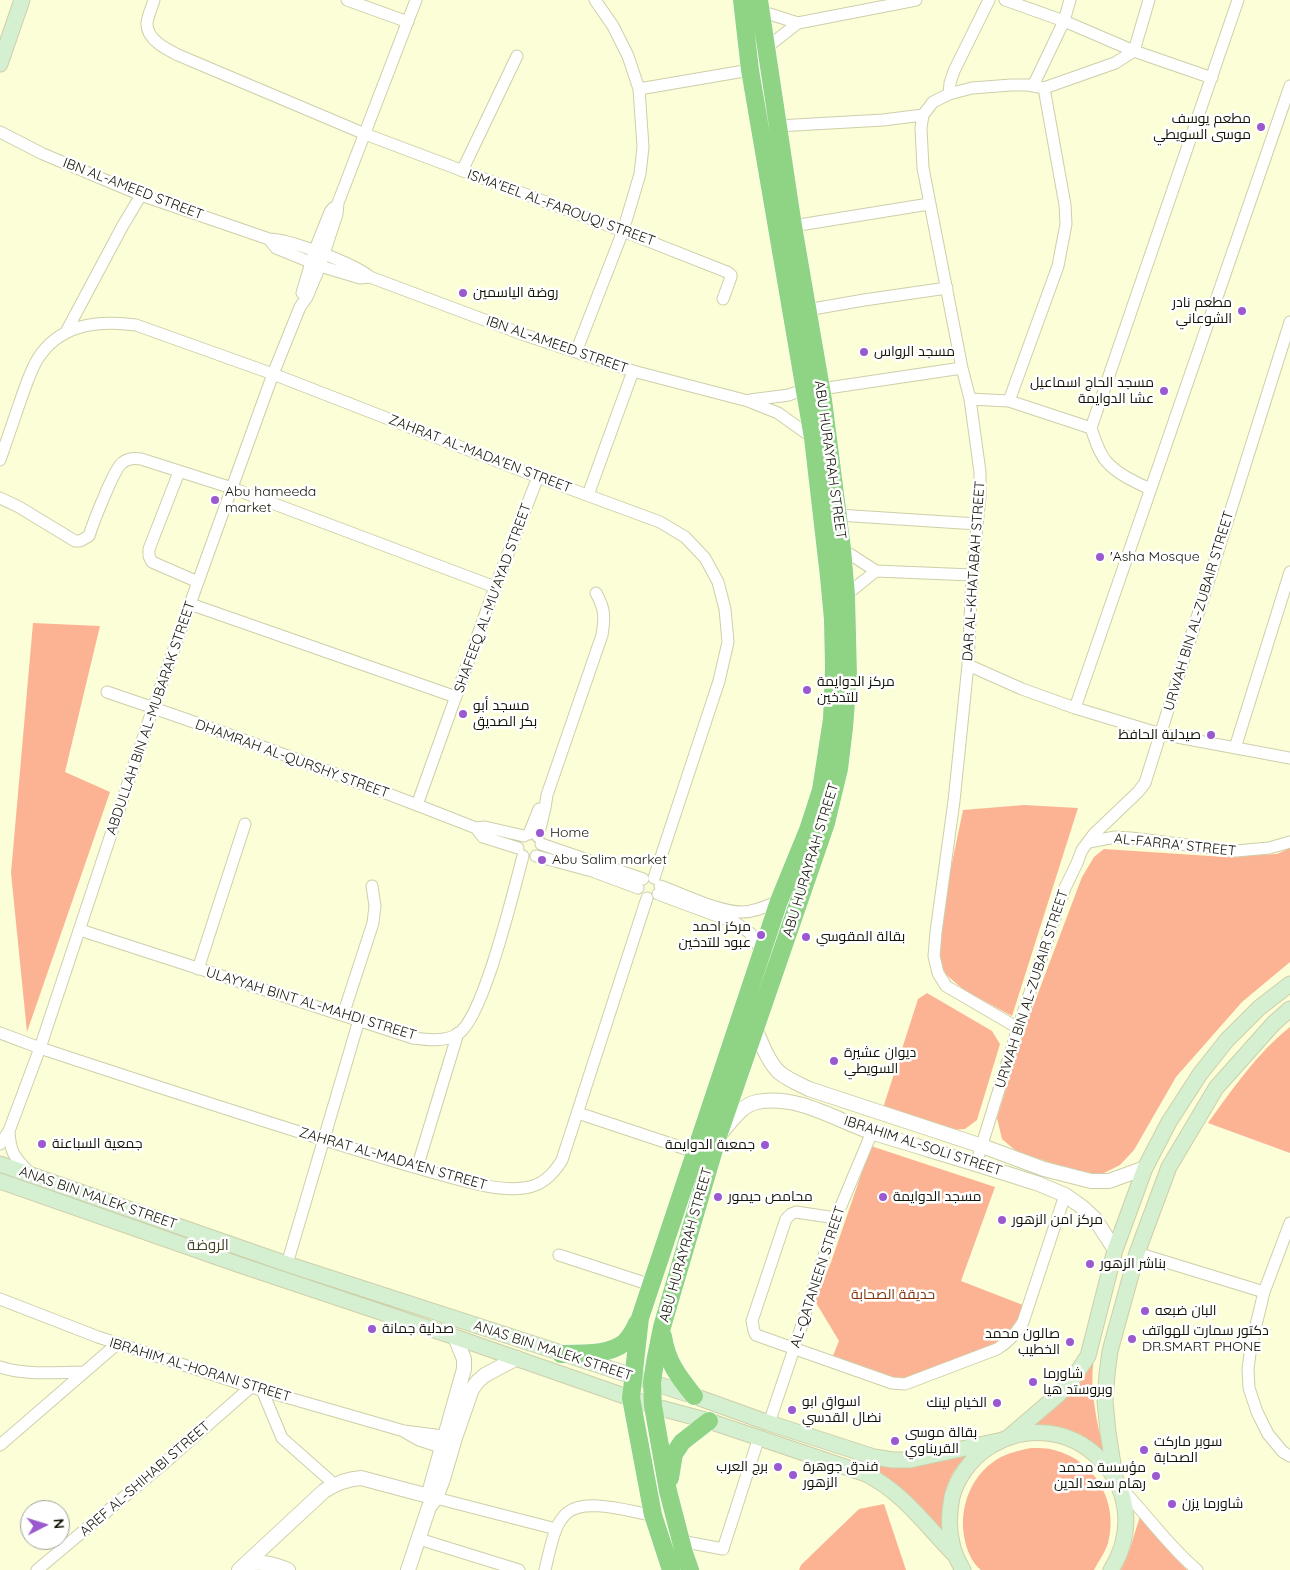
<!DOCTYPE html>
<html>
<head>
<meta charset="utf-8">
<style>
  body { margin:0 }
  #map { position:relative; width:1290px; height:1570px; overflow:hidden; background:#fcfed8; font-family:Quicksand,sans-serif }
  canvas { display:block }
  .north { position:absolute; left:20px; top:1500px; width:50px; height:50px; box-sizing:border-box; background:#fff; border:1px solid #a1a19b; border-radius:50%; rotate:85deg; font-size:14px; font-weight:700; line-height:20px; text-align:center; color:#131306 }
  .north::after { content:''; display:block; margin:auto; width:18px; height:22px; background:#9a59ce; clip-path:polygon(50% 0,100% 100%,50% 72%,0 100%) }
</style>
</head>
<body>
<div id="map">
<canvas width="1290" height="1570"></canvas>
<div class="north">N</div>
</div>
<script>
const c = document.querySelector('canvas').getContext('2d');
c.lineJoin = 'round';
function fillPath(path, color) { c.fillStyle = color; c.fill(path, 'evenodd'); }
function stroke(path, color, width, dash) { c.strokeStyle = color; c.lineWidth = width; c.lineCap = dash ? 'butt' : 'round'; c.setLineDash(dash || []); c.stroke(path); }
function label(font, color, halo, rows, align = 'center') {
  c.font = font + ' Quicksand,Cairo,sans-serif'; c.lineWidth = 5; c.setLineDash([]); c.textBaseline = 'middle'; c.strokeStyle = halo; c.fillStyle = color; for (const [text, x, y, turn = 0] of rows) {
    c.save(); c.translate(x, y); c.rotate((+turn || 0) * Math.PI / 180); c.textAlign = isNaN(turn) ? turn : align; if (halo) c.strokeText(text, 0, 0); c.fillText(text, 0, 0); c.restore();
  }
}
fillPath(new Path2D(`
  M33 623 100 626 65 772 110 792 27 1032 11 873Z
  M1024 805 1078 808 1012 1016 964 990 943 972 939 953 944 901 963 810Z
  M1290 848V962L1242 1002 1176 1077 1134 1150 1120 1165 1100 1175 1066 1168 1016 1151 1002 1139 997 1118 1026 1025 1082 877 1094 857 1104 849 1225 857 1277 854Z
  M927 993 992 1031 1000 1044 977 1120 965 1129 951 1130 883 1108 918 999Z
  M1290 1027V1153L1208 1123C1232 1090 1257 1053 1290 1027Z
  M871 1146 995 1187 961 1281 1028 1307 999 1352 898 1380 832 1358 839 1341 815 1301 831 1262Z
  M1094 1358C1089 1389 1097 1422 1104 1452L1088 1442 1046 1426H1029L1064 1400 1084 1376Z
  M1031 1448C1039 1448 1047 1448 1054 1450 1095 1460 1119 1502 1108 1543 1105 1553 1099 1560 1094 1570H981C971 1562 966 1548 964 1536 959 1504 973 1472 1001 1457 1011 1452 1021 1450 1031 1448Z
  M969 1453C964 1459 958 1465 954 1471 941 1491 943 1515 944 1536L857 1463 895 1466Z
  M884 1504 906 1570H799L801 1565 859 1509Z
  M1140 1516 1173 1556 1187 1570H1121L1130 1549Z`), '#fcb393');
const minor = new Path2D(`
  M154 0C152 7 148 15 147 23 146 39 166 49 178 55L365 134 623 231 727 272 731 275V277L723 299
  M347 0 408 22
  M1005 0 1064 21 1134 51 1149 0
  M760 11 798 23 916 0
  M766 48 798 23
  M1033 86 1064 21 1070 0
  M639 89 750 70
  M949 94 950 83 954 71 989 0
  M778 126 883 120 923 115
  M0 132 43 154 141 195 269 239C289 239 355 264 370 277L522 334 633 371 748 401 778 413 813 438
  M462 171 517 56
  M793 226 929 204
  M269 239 276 248 320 266 360 278 370 277
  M302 293 314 252 330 212 333 208
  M807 310 864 300 947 288
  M66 332 122 227 141 195
  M576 352 623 231 640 174 643 147 639 89 628 56 613 26 595 0
  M821 389 962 368
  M970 399 1009 401 1091 428C1095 439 1098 452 1106 461 1117 474 1135 482 1150 489
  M750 400 789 395 804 389
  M1009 401 1058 266 1066 224 1065 205 1044 88
  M1091 428 1238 0
  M0 460C7 440 14 419 21 399 26 385 30 372 37 360 59 324 97 320 136 325L273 374 538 477 660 522 685 537 705 558 718 582 725 609 728 642 719 681 654 878
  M179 472 149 549V556L152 562 198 582
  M588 495 633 371
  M0 498 19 507 75 541H80L89 536C93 523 114 469 122 463 128 458 134 458 141 459L232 488 495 587
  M838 515 977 524
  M842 549 876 571 972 575
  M846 595 876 571
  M190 604 456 697
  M968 665 1022 689 1075 708 1161 734 1290 758
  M107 692C231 734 354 780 476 828L485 827 524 836
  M1075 708 1290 86
  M1235 748 1290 572
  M417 805 495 587 538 477
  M476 828 483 837 518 848
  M529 834 539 809
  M538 837 545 808 547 795 602 635C605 617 605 609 596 593
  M1089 842 1115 837 1131 838 1236 851 1269 848 1290 842
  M541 844 643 879
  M536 856 592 871 638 888
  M660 886C683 894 718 912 742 912 755 912 767 906 779 901
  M658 894 736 923 750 933 762 952
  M80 930 413 1038C428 1040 445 1042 458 1034 484 1017 514 889 523 856
  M198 969 245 824
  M343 1015 373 923 375 906 372 886
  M1018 1028 946 986 938 973 934 956 936 932 954 801 968 665 972 575 980 497V472L970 399 962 368 923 168 921 128 923 115 933 102 949 94 972 88 1011 85H1028L1044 88 1115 63 1134 51 1212 78
  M0 1033 40 1048C152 1085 264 1122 377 1156 402 1164 428 1171 453 1178 476 1184 500 1191 524 1188 542 1186 553 1175 562 1160L647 898
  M578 1113 695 1152
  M9 1131C10 1152 14 1157 29 1172
  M0 1144 9 1131 40 1048 153 708 190 604 273 374 300 307 307 297 320 266 337 214 338 203 416 0
  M976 1164 1018 1028 1065 888 1077 863 1082 850 1094 834 1138 792 1145 783 1290 322
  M417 1168 458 1033
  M836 1218 796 1212 791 1214 786 1219 752 1321 754 1331 756 1335 892 1383 905 1384 997 1349C1009 1342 1015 1334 1023 1322L1065 1195
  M1290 1223 1264 1292 1251 1346 1248 1369 1249 1388 1257 1412 1268 1434 1283 1452 1290 1456
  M1137 1253 1264 1292
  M559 1255 651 1285
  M287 1264 359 1020
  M0 1299 98 1337 251 1387 404 1431 451 1437
  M0 1367C27 1376 57 1372 84 1372
  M262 1390 282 1438 334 1484
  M769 1423 794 1349 836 1218 872 1132
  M405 1432 419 1440 450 1450
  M0 1445 117 1344
  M1119 1486C1146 1513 1167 1545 1197 1570
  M436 1498 556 1529
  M419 1539 519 1570
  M681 1541 723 1549 759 1437
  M37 1570 161 1466 251 1387
  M545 1570C548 1557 551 1542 556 1529 558 1524 563 1516 567 1513 585 1497 631 1512 653 1515`);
const tertiary = new Path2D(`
  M756 1031C762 1044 768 1062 780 1073 789 1080 799 1084 809 1089L982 1146 1044 1169 1091 1181H1109L1145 1168
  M720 1134C731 1122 741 1105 757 1102 798 1094 837 1121 874 1133 929 1150 984 1166 1039 1184L1065 1195 1082 1207 1095 1219 1115 1250
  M428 1497 464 1369V1359L455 1337
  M246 1564C262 1561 274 1564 288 1570
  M239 1570 324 1491C336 1483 347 1479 361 1478L436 1498
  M408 1570 429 1507 436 1498 443 1479 455 1438 472 1389 478 1381 485 1375 517 1358`);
const secondary = new Path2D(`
  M0 64 22 0
  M0 1164 287 1264 694 1396 769 1423 874 1457 893 1460H910L998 1441
  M0 1181 237 1264 455 1337 653 1406 709 1421 866 1474C904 1493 926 1526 956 1556
  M1010 1436 1059 1394 1072 1380 1088 1356 1115 1250 1145 1168 1169 1122 1200 1074 1227 1040 1259 1008 1290 984
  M1115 1477 1108 1432 1105 1401 1107 1374 1110 1351 1137 1253 1169 1167 1216 1088 1274 1023 1290 1009
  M963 1570C949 1548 947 1522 952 1497 957 1478 970 1460 986 1449 1068 1394 1163 1487 1111 1570`);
const trunk = new Path2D(`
  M663 1336C667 1362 678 1376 694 1396
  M561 1354C581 1353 607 1356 624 1343 630 1337 634 1330 637 1323
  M670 1478 674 1454 682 1442 709 1421
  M671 1570 653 1515 631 1398 640 1318 779 901 808 830 821 790 832 719 834 668 833 620 829 577 813 438 750 70 742 0
  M690 1570 684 1553 668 1491 653 1406 652 1383 655 1362 662 1327 718 1136 826 823 839 769 844 728 848 676 846 595 842 549 823 400 793 226 759 0`);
stroke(minor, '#cecfaa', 13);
stroke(tertiary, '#cecfaa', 16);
stroke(secondary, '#cecfaa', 17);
stroke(trunk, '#fff', 19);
stroke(minor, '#fff', 11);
stroke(tertiary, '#fff', 14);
stroke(secondary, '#d5efd1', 15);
stroke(trunk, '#8fd484', 18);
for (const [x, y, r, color] of [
  [1261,127,5,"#9a59ce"],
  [463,293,5,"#9a59ce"],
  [1242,311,5,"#9a59ce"],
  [864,352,5,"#9a59ce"],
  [1164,391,5,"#9a59ce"],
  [215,500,5,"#9a59ce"],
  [1100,557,5,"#9a59ce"],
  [807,690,5,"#9a59ce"],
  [463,714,5,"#9a59ce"],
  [1211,735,5,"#9a59ce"],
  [540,833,5,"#9a59ce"],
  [542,860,5,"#9a59ce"],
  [761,935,5,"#9a59ce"],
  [806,937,5,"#9a59ce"],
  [834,1061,5,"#9a59ce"],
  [42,1144,5,"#9a59ce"],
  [765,1145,5,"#9a59ce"],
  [718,1197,5,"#9a59ce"],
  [883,1197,5,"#9a59ce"],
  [1002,1220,5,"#9a59ce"],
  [1090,1264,5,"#9a59ce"],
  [1145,1311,5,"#9a59ce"],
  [372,1329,5,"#9a59ce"],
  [1132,1339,5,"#9a59ce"],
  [1070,1342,5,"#9a59ce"],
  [1033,1382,5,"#9a59ce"],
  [997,1403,5,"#9a59ce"],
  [792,1410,5,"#9a59ce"],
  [895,1441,5,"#9a59ce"],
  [1144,1450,5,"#9a59ce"],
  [778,1467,5,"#9a59ce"],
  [793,1475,5,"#9a59ce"],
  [1156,1476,5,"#9a59ce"],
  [1172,1504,5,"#9a59ce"]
]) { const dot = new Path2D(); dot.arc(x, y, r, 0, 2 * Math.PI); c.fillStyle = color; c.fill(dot); stroke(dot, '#fff', 2); }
label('14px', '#131306', '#fff', [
  ["مطعم يوسف",1251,119,"right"],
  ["موسى السويطي",1251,135,"right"],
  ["روضة الياسمين",473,293],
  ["مطعم نادر",1232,303,"right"],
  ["الشوعاني",1232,319,"right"],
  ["مسجد الرواس",874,352],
  ["مسجد الحاج اسماعيل",1154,383,"right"],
  ["عشا الدوايمة",1154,399,"right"],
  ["Abu hameeda",225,492],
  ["market",225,508],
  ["'Asha Mosque",1110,557],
  ["مركز الدوايمة",817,682],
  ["للتدخين",817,698],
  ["مسجد أبو",473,706],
  ["بكر الصديق",473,722],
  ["صيدلية الحافظ",1201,735,"right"],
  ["Home",550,833],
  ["Abu Salim market",552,860],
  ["مركز احمد",751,927,"right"],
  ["عبود للتدخين",751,943,"right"],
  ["بقالة المقوسي",816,937],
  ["ديوان عشيرة",844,1053],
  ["السويطي",844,1069],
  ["جمعية السباعنة",52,1144],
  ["جمعية الدوايمة",755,1145,"right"],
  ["محامص حيمور",728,1197],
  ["مسجد الدوايمة",893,1197],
  ["مركز امن الزهور",1012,1220],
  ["بناشر الزهور",1100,1264],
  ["البان ضبعه",1155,1311],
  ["صدلية جمانة",382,1329],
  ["دكتور سمارت للهواتف",1142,1331],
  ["DR.SMART PHONE",1142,1347],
  ["صالون محمد",1060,1334,"right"],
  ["الخطيب",1060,1350,"right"],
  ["شاورما",1043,1374],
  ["وبروستد هيا",1043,1390],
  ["اسواق ابو",802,1402],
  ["نضال القدسي",802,1418],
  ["الخيام لينك",987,1403,"right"],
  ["بقالة موسى",905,1433],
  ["القريناوي",905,1449],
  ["سوبر ماركت",1154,1442],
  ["الصحابة",1154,1458],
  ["برج العرب",768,1467,"right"],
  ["فندق جوهرة",803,1467],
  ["الزهور",803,1483],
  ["مؤسسة محمد",1146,1468,"right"],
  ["رهام سعد الدين",1146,1484,"right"],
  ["شاورما يزن",1182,1504]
], 'left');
label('14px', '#131306', '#fff', [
  ["IBN AL-AMEED STREET",133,189,21],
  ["ISMA'EEL AL-FAROUQI STREET",561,208,20],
  ["IBN AL-AMEED STREET",557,345,19],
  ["ZAHRAT AL-MADA'EN STREET",480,454,21],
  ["ABU HURAYRAH STREET",830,460,82],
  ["DAR AL-KHATABAH STREET",974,571,-86],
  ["SHAFEEQ AL-MU'AYAD STREET",493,598,-70],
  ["URWAH BIN AL-ZUBAIR STREET",1199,611,-73],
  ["ABDULLAH BIN AL-MUBARAK STREET",151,718,-71],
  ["DHAMRAH AL-QURSHY STREET",292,759,20],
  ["AL-FARRA' STREET",1175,845,6],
  ["ABU HURAYRAH STREET",811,860,-73],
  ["URWAH BIN AL-ZUBAIR STREET",1032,989,-72],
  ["ULAYYAH BINT AL-MAHDI STREET",311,1004,17],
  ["IBRAHIM AL-SOLI STREET",923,1146,18],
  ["ZAHRAT AL-MADA'EN STREET",393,1159,16],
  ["ANAS BIN MALEK STREET",98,1198,19],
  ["ABU HURAYRAH STREET",686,1245,-74],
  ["AL-QATANEEN STREET",818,1277,-72],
  ["ANAS BIN MALEK STREET",553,1351,18],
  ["IBRAHIM AL-HORANI STREET",200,1370,17],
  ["AREF AL-SHIHABI STREET",145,1479,-41]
]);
label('14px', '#7f3307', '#fff', [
  ["حديقة الصحابة",893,1295]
]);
label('15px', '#454526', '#fff', [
  ["الروضة",208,1245]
]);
</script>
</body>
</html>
